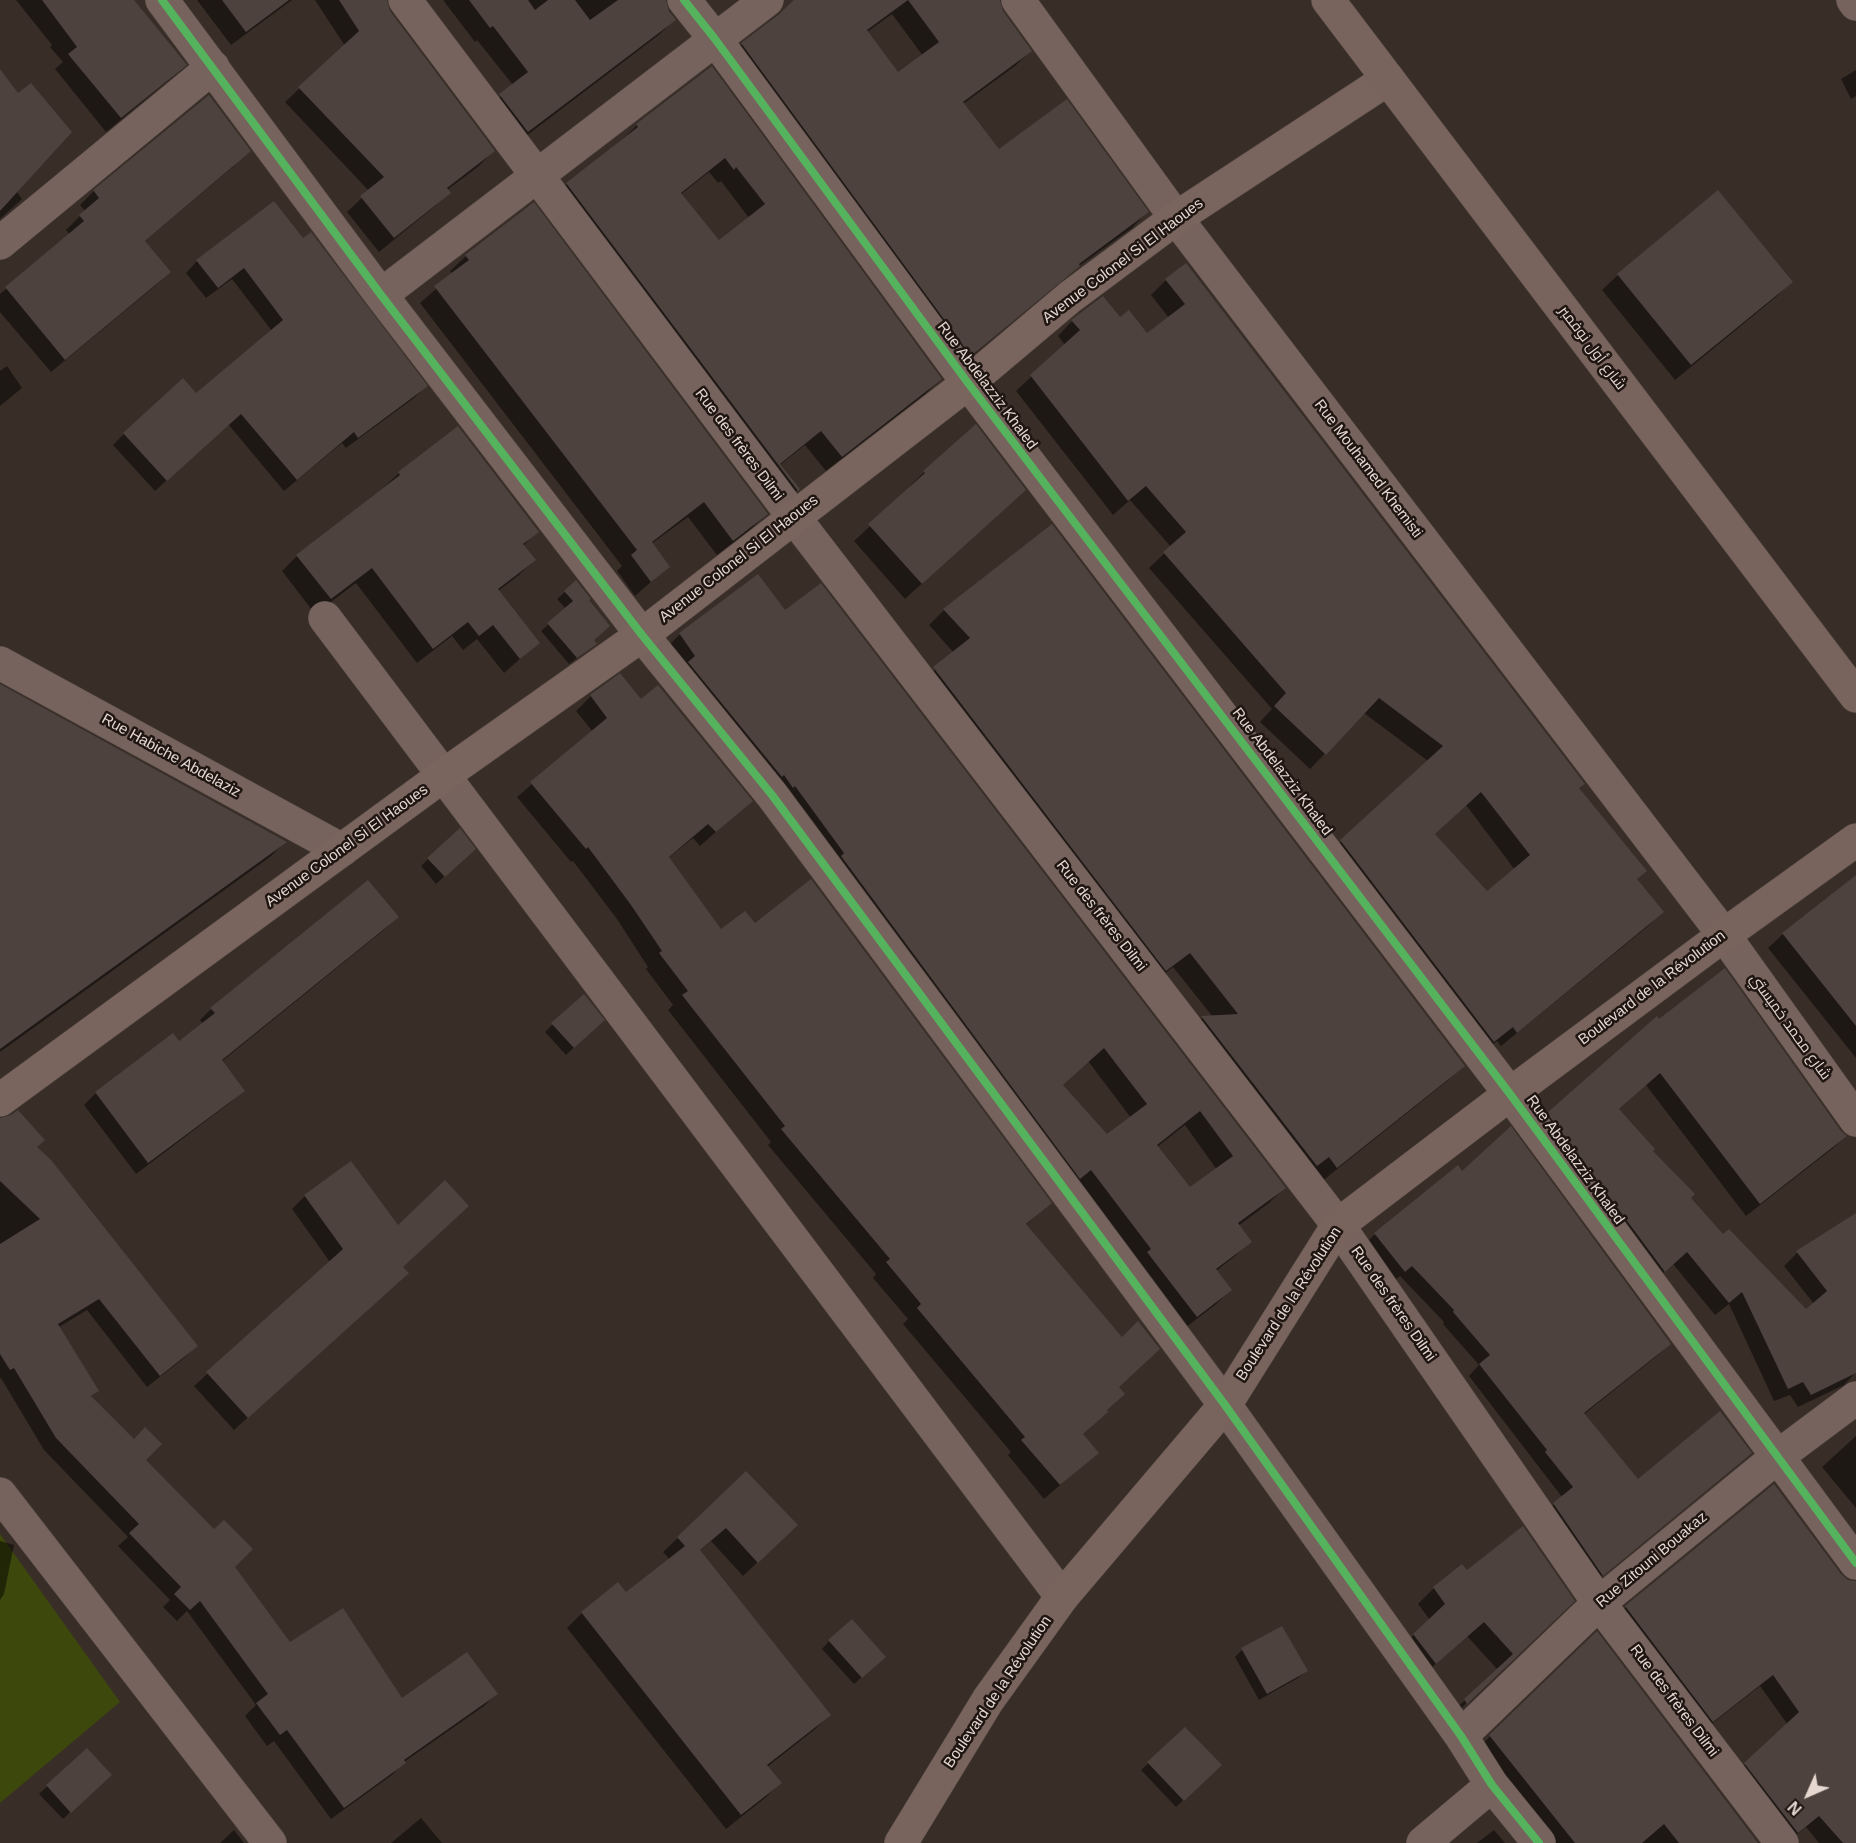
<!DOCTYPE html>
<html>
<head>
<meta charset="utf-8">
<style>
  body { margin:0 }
  #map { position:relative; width:1856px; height:1843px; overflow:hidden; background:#392d27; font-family:Helvetica,sans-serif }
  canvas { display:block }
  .north { position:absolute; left:1778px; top:1765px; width:60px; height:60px; -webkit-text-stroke:4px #1f1511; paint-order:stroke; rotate:225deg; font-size:16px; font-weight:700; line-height:24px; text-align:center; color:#e6d8d1 }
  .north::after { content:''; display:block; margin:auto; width:21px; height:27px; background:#e6d8d1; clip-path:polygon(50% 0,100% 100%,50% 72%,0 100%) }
</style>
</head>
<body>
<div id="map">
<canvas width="1856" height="1843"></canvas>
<div class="north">N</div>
</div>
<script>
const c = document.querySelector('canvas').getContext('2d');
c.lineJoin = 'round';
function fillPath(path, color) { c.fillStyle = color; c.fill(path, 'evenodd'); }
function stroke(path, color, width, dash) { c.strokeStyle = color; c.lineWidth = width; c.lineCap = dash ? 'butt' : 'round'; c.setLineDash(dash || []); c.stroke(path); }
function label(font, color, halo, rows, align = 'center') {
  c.font = font + ' Helvetica,Cairo,sans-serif'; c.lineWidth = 5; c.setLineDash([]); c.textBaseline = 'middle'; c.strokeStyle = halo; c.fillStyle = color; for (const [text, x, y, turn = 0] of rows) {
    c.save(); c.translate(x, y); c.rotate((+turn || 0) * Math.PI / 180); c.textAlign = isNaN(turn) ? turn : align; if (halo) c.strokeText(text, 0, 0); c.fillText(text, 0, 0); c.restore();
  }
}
fillPath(new Path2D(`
  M0 1534 120 1702 0 1803Z`), '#3d480d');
fillPath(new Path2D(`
  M16 0H133L185 64 170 79 106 132 55 69 63 62 50 47 52 45Z
  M197 0H292L231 45Z
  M315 0H385L389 12 493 151 479 166 447 190 449 193 434 207 379 252 347 212 369 191 285 102 345 46Z
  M443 0H664L674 20 660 34 513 146 486 110 513 85 477 40 475 42Z
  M796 0H998L1001 11 1030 51 1015 66 963 104 998 152 1147 212 1132 228 1075 269 955 370 727 60 742 44ZM892 14 923 56 898 74 867 32Z
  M711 68 940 379 925 394 826 471 805 445 780 465 798 489 782 505 552 199 567 184 622 140 637 125ZM709 172 718 183 721 181 749 218 719 242 680 195Z
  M1856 70V96L1851 99 1841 79Z
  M0 71 16 191 22 199 0 219Z
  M235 165 144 242 169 272 155 286 51 372 0 312V294L70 235 66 230 85 211 80 205 94 191Z
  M533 205 766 514 751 529 717 555 688 517 651 544 668 567 635 596 617 571 622 566 420 303 453 274 450 271 466 256Z
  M303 241 426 386 414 398 346 448 342 443 284 491 228 424 155 491 113 445 124 434 196 395 272 331 232 279 206 298 186 273 197 261Z
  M1618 275 1791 282 1776 297 1675 380 1602 290Z
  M1166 280 1645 871 1636 880 1662 912 1647 927 1501 1046 1497 1041 1478 1056 1326 856 1428 761 1364 713 1310 769 1260 722 1272 709 1149 568 1171 547 1130 500 1113 515 1016 391 1065 345 1058 336 1072 321 1120 320 1147 335 1169 318 1151 295ZM1466 805 1515 870 1487 893 1433 834Z
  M7 366 22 388 0 406V371Z
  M975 426 1024 490 905 599 854 541 910 489 909 487 924 472Z
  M457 428 537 531 523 546 534 560 519 575 498 591 538 643 504 673 477 639 463 650 452 636 417 663 356 583 315 614 282 571 297 556 383 488 399 473Z
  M758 577 784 612 1284 1188 1269 1203 1238 1226 1250 1241 1235 1256 1216 1271 1230 1290 1215 1305 1181 1331 665 649 680 634ZM1088 1061 1131 1118 1107 1136 1061 1085ZM1185 1125 1217 1170 1189 1189 1157 1147Z
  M576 582 592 640 595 644 569 664 541 631 566 609 557 599Z
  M944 610 1463 1066 1447 1081 1321 1182 1187 1033 1202 1018 1213 1017 1173 967 1150 985 919 684 954 653 929 625Z
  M620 675 640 701 751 801 700 846 693 838 668 858 721 931 754 925 1050 1203 1026 1225 1117 1388 1105 1411 1106 1412 1082 1435 1097 1453 1044 1499 1008 1455 1011 1452 903 1324 908 1319 873 1278 876 1274 768 1145 771 1142 668 1010 673 1005 646 969 648 967 617 919 573 861 571 862 517 797 593 732 576 711 591 696Z
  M0 686 285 842 270 857 0 1052Z
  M466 857 436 884 421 866 428 859Z
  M1856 877V1058L1768 948 1783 934Z
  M397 917 385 929 221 1062 243 1091 231 1102 136 1174 84 1105 96 1093 173 1035 179 1043 203 1024 200 1020 211 1009Z
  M1656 1018 1845 1137 1832 1149 1746 1216 1646 1085 1618 1110 1689 1198 1723 1236 1806 1311 1814 1304 1784 1266 1797 1253 1856 1215V1372L1844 1385 1798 1407 1790 1395 1774 1401 1729 1304 1715 1315 1673 1264 1651 1284 1535 1127Z
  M552 1025 595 1028 566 1055 545 1032Z
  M0 1120 35 1147 196 1346 184 1358 147 1387 87 1310 59 1327 97 1391 91 1397 233 1567 290 1644 402 1701 496 1694 484 1706 404 1762 392 1775 331 1819 274 1741 267 1746 245 1716 256 1705 187 1611 177 1621 163 1607 170 1600 118 1546 128 1537 44 1450 1 1378 0 1379Z
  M1458 1168 1669 1344 1658 1355 1583 1415 1638 1481 1750 1453 1591 1585 1543 1515 1562 1497 1469 1376 1479 1365 1443 1324 1444 1322 1400 1276 1393 1282 1364 1245 1375 1234Z
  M305 1196 402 1268 393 1286 234 1430 194 1386 330 1262 292 1209Z
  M1856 1436V1508L1822 1467Z
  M746 1473 782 1539 743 1576 711 1541 699 1551 829 1715 814 1730 767 1767 780 1783 765 1798 726 1829 567 1628 582 1613 618 1584 626 1594 670 1560 663 1552Z
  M0 1541 14 1545 4 1594 0 1600Z
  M1462 1566 1467 1572 1557 1616 1451 1718 1449 1715 1498 1670 1467 1636 1420 1678 1398 1650 1430 1620 1418 1604 1434 1588Z
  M1840 1576 1848 1582 1856 1583V1843H1819L1806 1827 1786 1843 1733 1776 1788 1725 1760 1686 1700 1733 1614 1620 1626 1607Z
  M1597 1633 1757 1843H1553L1477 1749Z
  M829 1641 876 1664 854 1684 822 1649Z
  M1242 1650 1306 1671 1298 1678 1259 1700 1235 1657Z
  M1185 1729 1220 1765 1176 1807 1141 1770Z
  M86 1750 102 1782 63 1819 39 1794Z
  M421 1818 442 1843H391Z
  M234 1830 244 1843H220Z
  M1494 1830 1505 1843H1477Z`), '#0007');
fillPath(new Path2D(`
  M42 0H134L187 65 121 118 68 54 77 47Z
  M222 0H289L246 32Z
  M339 0H387L390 11 495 151 447 188 451 193 394 238 360 196 384 177 298 87 359 31Z
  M469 0H528L535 10 548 0H575L590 20 618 0H666L669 11 676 20 528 132 499 94 528 72 493 26 490 28Z
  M794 0H908L867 30 898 72 939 42 908 0H1000L1003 11 1032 51 963 102 999 149 1067 99 1149 212 1079 264 1080 266 971 356 741 43 778 15Z
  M712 66 942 379 842 457 821 431 780 464 800 489 798 491 566 183 638 127 636 124ZM725 158 734 170 736 167 765 204 719 240 681 193Z
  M0 69 18 93 31 83 72 132 0 211Z
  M209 95 251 151 145 241 171 272 65 360 5 287 84 221 79 215 99 198 93 190Z
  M1718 190 1793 282 1691 365 1617 274Z
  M274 201 303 238 311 232 428 386 358 438 354 432 297 480 241 414 167 481 123 433 183 378 196 393 283 320 244 268 218 288 196 260Z
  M534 202 768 514 733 541 704 502 652 542 670 567 651 582 631 555 637 550 434 286 469 260 465 255Z
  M1186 263 1585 784 1579 788 1647 871 1637 879 1664 912 1517 1033 1513 1027 1494 1042 1340 840 1443 746 1379 698 1326 755 1274 706 1286 693 1163 552 1186 532 1146 486 1128 501 1030 375 1080 330 1071 320 1103 296 1120 317 1129 310 1147 333 1185 304 1165 279ZM1481 792 1530 855 1487 891 1435 834Z
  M976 424 1026 490 922 584 868 524 925 473 923 471Z
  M458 426 539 532 523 544 536 560 498 589 540 643 520 659 493 625 479 636 468 622 433 649 372 568 331 599 296 555 400 475 398 472Z
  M1052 524 1465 1066 1337 1168 1329 1157 1317 1166 1201 1016 1238 1014 1190 953 1166 971 933 667 970 638 943 609Z
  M758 574 785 610 821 583 1286 1188 1238 1223 1252 1242 1216 1269 1232 1290 1197 1317 1147 1252 1151 1249 1091 1170 1080 1179 841 856 844 853 795 786 793 788 784 775 782 777 688 662 695 656 679 633ZM1104 1048 1147 1104 1107 1134 1063 1085ZM1200 1111 1233 1156 1190 1187 1157 1145Z
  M576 580 591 599 589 600 610 626 594 640 597 644 577 658 547 623 573 601 564 591Z
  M620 673 641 699 658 685 753 801 716 832 708 824 669 857 721 929 745 911 755 923 811 879 1052 1203 1026 1224 1122 1337 1138 1321 1160 1349 1119 1387 1125 1394 1107 1410 1108 1412 1083 1434 1099 1453 1060 1485 1021 1440 1025 1437 917 1308 921 1304 886 1262 890 1259 781 1129 785 1126 682 995 688 991 659 953 662 951 631 905 588 847 586 849 530 782 607 718 590 695Z
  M0 684 287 842 0 1049Z
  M460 828 476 849 445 877 427 858Z
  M1856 875V1026L1782 933Z
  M368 880 399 917 222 1060 245 1091 148 1163 95 1092 173 1033 179 1041 215 1013 210 1008Z
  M1725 968 1841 1131 1847 1136 1760 1204 1660 1073 1619 1109 1655 1149 1653 1151 1695 1194 1691 1198 1723 1234 1729 1229 1806 1309 1827 1291 1796 1251 1856 1213V1373L1811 1395 1803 1382 1788 1389 1742 1292 1729 1303 1687 1252 1665 1272 1547 1113 1657 1016 1659 1019Z
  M584 994 605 1020 574 1048 551 1023Z
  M18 1110 45 1140 37 1147 51 1160 198 1346 160 1376 99 1299 58 1324 99 1391 91 1396 134 1439 145 1427 162 1444 146 1460 214 1529 224 1520 253 1549 235 1567 290 1642 343 1608 402 1698 467 1652 498 1694 404 1760 406 1763 344 1808 287 1730 280 1735 256 1703 268 1694 200 1601 190 1610 174 1594 181 1587 129 1533 139 1524 56 1438 14 1368 10 1370 0 1354V1244L40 1219 0 1181V1118L11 1115Z
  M1511 1126 1671 1344 1584 1413 1638 1479 1720 1411 1752 1453 1603 1576 1553 1503 1573 1487 1545 1452 1547 1450 1479 1364 1490 1355 1453 1312 1454 1310 1412 1266 1405 1272 1374 1233 1458 1165 1462 1171Z
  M351 1161 398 1225 445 1180 469 1206 403 1267 409 1273 248 1418 206 1372 343 1249 304 1195Z
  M746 1471 798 1525 758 1563 726 1528 700 1550 831 1715 767 1765 782 1783 741 1815 581 1612 618 1582 626 1592 685 1546 677 1537Z
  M1774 1484 1841 1574 1848 1580 1856 1581V1843H1843L1819 1816 1798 1833 1744 1763 1799 1712 1773 1675 1713 1722 1625 1606Z
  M1523 1526 1575 1601 1467 1704 1464 1699 1513 1654 1484 1622 1436 1664 1413 1634 1445 1604 1433 1587 1462 1564 1467 1570Z
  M852 1619 886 1657 862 1678 828 1640Z
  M1282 1626 1308 1671 1267 1694 1241 1648Z
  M1597 1631 1758 1843H1679L1664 1824 1642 1843H1575L1489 1735Z
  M1185 1727 1222 1765 1184 1801 1147 1762Z
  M87 1748 112 1775 71 1813 46 1785Z`), '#4d423e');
const minor = new Path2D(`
  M162 0 381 295 642 635 772 795 1225 1405 1461 1736 1492 1785 1539 1843
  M405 0 793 516 1338 1225 1599 1603 1782 1843
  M684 0 715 39 968 383 1510 1094 1856 1563
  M1018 0 1176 218 1724 935 1856 1120
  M1853 0 1856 4
  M0 243 213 67
  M381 295 767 0
  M325 618 1062 1597
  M0 1494 270 1843
  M1461 1736 1599 1603 1777 1457 1856 1398
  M1423 1843 1492 1785`);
const tertiary = new Path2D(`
  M0 663 342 850`);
const secondary = new Path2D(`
  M0 1100 444 775 642 635 968 383 1070 297 1176 218 1388 79`);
const primary = new Path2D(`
  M1328 0 1856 696
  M901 1843 988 1700 1062 1597 1225 1405 1338 1225 1510 1094 1724 935 1856 840`);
stroke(minor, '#534944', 34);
stroke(tertiary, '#534944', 34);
stroke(secondary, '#534944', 34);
stroke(primary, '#534944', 34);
stroke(minor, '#77635d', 33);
stroke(tertiary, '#77635d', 33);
stroke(secondary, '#7a645e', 33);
stroke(primary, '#78635d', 33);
stroke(new Path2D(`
  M162 0 381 295 642 635 772 795 1225 1405 1461 1736 1492 1785 1539 1843
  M684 0 715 39 968 383 1510 1094 1856 1563`), '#56b35d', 8);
label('15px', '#e6d8d1', '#1f1511', [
  ["Avenue Colonel Si El Haoues",1123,261,-37],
  ["شارع أول نوفمبر",1592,348,53],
  ["Rue Abdelazziz Khaled",987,386,53],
  ["Rue des frères Dilmi",739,445,53],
  ["Rue Mouhamed Khemisti",1368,469,53],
  ["Avenue Colonel Si El Haoues",739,559,-38],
  ["Rue Habiche Abdelaziz",171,756,29],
  ["Rue Abdelazziz Khaled",1282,772,53],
  ["Avenue Colonel Si El Haoues",347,846,-36],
  ["Rue des frères Dilmi",1101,916,52],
  ["Boulevard de la Révolution",1652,988,-37],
  ["شارع محمد خميستي",1790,1027,54],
  ["Rue Abdelazziz Khaled",1575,1160,54],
  ["Boulevard de la Révolution",1289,1304,-57],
  ["Rue des frères Dilmi",1393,1304,55],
  ["Rue Zitouni Bouakaz",1652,1560,-40],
  ["Boulevard de la Révolution",998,1692,-56],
  ["Rue des frères Dilmi",1674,1701,53]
]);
</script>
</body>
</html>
